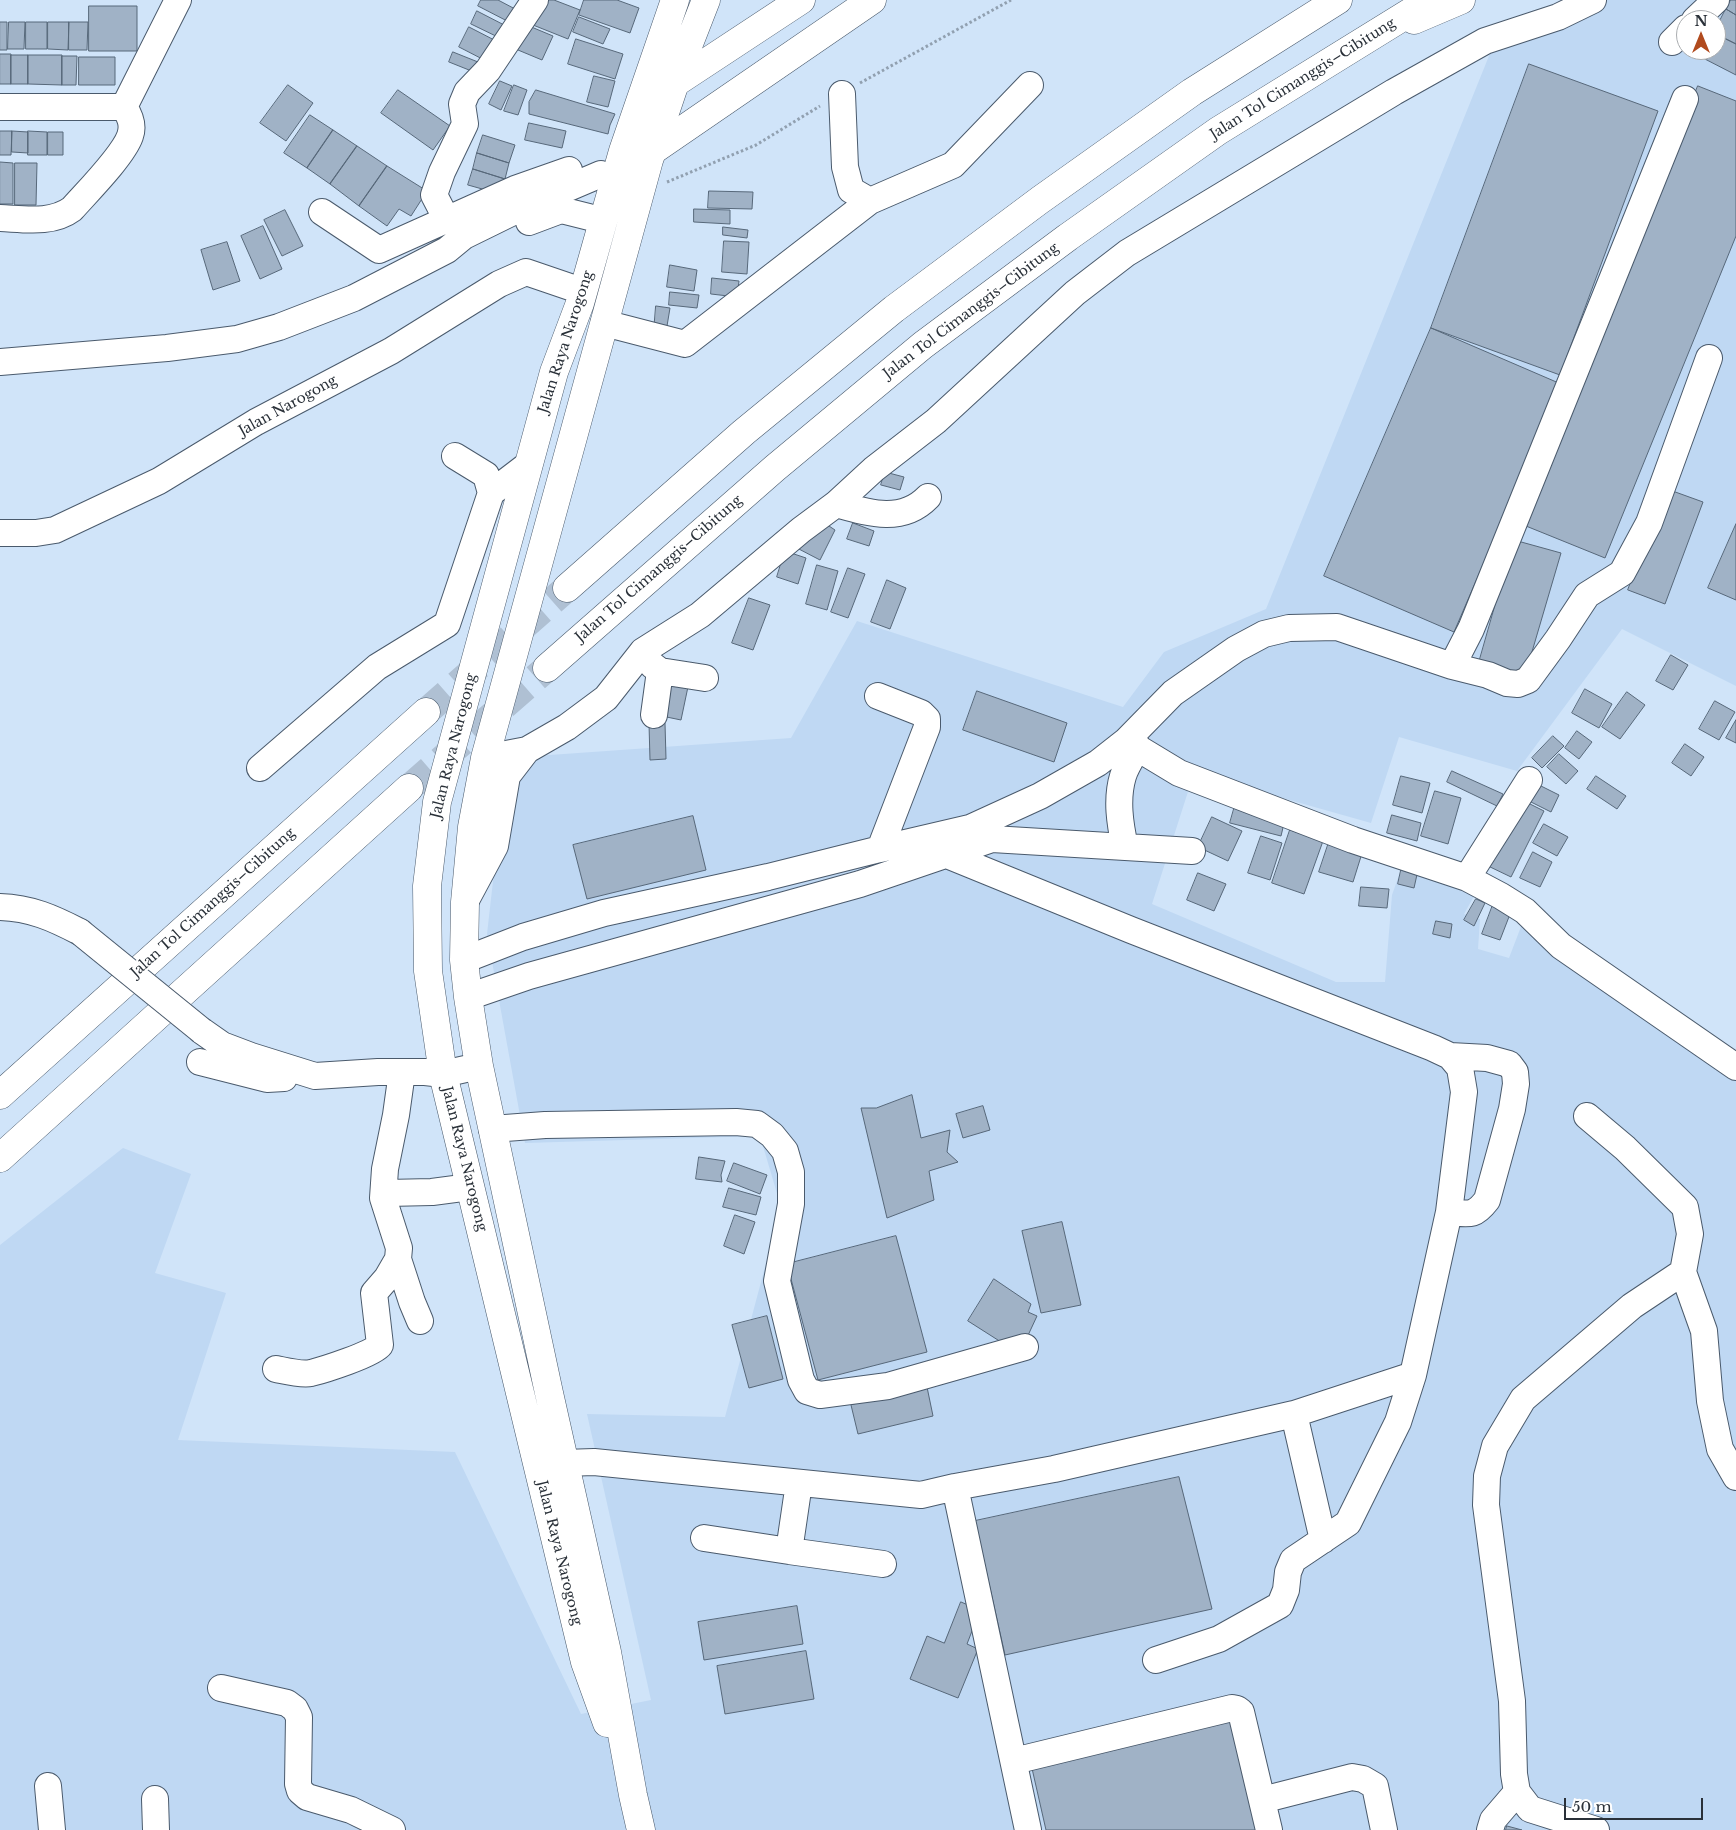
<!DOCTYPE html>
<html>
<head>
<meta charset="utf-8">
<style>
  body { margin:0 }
  #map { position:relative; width:1736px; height:1830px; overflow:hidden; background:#d0e4f9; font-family:"Libre Baskerville",serif }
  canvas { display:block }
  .north { position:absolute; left:1676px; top:10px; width:50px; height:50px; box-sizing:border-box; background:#fff; border:1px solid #aaadb0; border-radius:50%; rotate:0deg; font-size:14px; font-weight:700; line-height:20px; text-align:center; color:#2a3139 }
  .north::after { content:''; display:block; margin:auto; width:18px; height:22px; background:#b14b1e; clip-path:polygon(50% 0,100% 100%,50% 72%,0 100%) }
  .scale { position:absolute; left:1564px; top:1798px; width:139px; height:22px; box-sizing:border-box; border:2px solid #2a3139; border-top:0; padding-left:6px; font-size:15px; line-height:18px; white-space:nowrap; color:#2a3139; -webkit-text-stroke:4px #fff; paint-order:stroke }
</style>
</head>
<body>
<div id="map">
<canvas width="1736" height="1830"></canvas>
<div class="north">N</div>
<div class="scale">50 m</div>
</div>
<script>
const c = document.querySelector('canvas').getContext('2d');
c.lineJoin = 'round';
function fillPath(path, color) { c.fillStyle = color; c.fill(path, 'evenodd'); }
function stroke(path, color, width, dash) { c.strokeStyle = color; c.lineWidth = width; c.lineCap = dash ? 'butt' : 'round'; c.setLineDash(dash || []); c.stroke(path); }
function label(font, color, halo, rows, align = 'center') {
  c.font = font + ' "Libre Baskerville",serif'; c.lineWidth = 4; c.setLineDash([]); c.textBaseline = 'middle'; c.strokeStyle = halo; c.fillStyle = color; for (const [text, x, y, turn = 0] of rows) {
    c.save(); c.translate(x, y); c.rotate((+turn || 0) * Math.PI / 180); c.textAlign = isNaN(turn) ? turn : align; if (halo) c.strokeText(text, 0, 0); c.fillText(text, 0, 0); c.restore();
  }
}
fillPath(new Path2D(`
  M1568 0H1736V686L1622 629 1517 771 1399 737 1371 823 1194 773 1152 904 1336 982H1385L1392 895 1405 858 1483 880 1464 914 1480 919 1478 949 1509 958 1522 924 1736 1060V1830H0V1245L123 1148 191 1174 155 1273 226 1293 178 1440 455 1452 581 1714 651 1700 587 1414 725 1417 781 1207 760 1136 525 1143 487 934 507 758 791 738 857 621 1123 707 1164 652 1266 609 1497 36ZM1686 20H1716V50H1686Z`), '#bfd8f3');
const building = new Path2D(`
  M481 0H498L517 10 511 23 478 6Z
  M537 0H554L580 10 568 39 528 23Z
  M584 0H617L639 8 630 33 579 15Z
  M1731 0H1736V15L1726 9Z
  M89 6H137V51H89Z
  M1726 9 1736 15V44L1716 34V28Z
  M477 11 510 28 504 40 471 24Z
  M579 17 610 29 603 44 573 32Z
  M0 22H7V50H0Z
  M9 22H25L24 49H8Z
  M26 22H47V49H26Z
  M48 22H69L68 50 48 49Z
  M69 22H88L87 50H69Z
  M529 26 553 36 542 60 518 50Z
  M469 27 502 44 492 64 459 47Z
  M1716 34 1736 44V75L1701 57 1704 50H1716Z
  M576 39 623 54 615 79 568 64Z
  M453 52 478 62 474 72 449 62Z
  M0 54H11V84H0Z
  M11 55H28V84H11Z
  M28 55H62V85L28 84Z
  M62 56H77L76 85H62Z
  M79 57H115V85H79Z
  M1529 64 1658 111 1560 375 1431 328Z
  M594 76 615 81 608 107 587 102Z
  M500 81 512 86 501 110 489 104Z
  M288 85 313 103 286 141 260 123Z
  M514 85 527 90 518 115 504 111Z
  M1698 86 1736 101V236L1605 558 1521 524Z
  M398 90 450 126 433 150 381 113Z
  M536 90 615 114 610 125 608 134 529 114V102Z
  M310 115 333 130 307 168 284 153Z
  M529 123 566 131 562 148 525 140Z
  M333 130 357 146 330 184 307 168Z
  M0 131H12L11 155H0Z
  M12 131 28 132V153L12 152Z
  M28 131 47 132V155H28Z
  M48 132H63V155H48Z
  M483 135 515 145 509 163 477 153Z
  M357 146 387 166 359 206 330 184Z
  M477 153 509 163 505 179 473 169Z
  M0 162 13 163V204H0Z
  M15 163H37L36 205H15Z
  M387 166 427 191 411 216 399 209 387 226 359 206Z
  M473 169 505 179 500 194 468 185Z
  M709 191 753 192 752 209 708 208Z
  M694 209 730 210V224L694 222Z
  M285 210 303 246 282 256 264 220Z
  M263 226 282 269 260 279 241 236Z
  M723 227 748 230 747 238 723 235Z
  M724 241 749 242 747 274 722 272Z
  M227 242 240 281 213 290 201 250Z
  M670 265 697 270 694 291 667 287Z
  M712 278 739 281 737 297 711 294Z
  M670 292 699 295 697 308 669 305Z
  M656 306 670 308 666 332 654 331Z
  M1431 328 1561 384 1454 632 1324 576Z
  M885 472 904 477 900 490 881 485Z
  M1667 489 1703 502 1665 604 1628 590Z
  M823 522 835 530 820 560 795 547Z
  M853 523 874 531 869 546 847 539Z
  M1736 524V600L1708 588Z
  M1514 540 1561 553 1524 679 1478 666Z
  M785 551 806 558 798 584 777 577Z
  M817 565 838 571 827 610 806 604Z
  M848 568 865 574 848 618 831 612Z
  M887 580 906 588 890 629 871 622Z
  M749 598 770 605 753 650 732 643Z
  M1671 655 1688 665 1673 690 1656 681Z
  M664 677 689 682 681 720 657 715Z
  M1585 689 1612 704 1599 728 1572 713Z
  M977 691 1067 723 1054 762 963 730Z
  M1627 692 1645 705 1620 739 1602 727Z
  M1715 701 1735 712 1719 740 1699 729Z
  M1736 720V743L1726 738Z
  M665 723 666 759 650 760 649 724Z
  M1577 731 1592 742 1579 759 1565 748Z
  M1553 736 1564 746 1542 768 1532 758Z
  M1685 744 1704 757 1691 776 1672 763Z
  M1559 754 1578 771 1566 784 1547 767Z
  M1452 771 1503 794 1497 806 1447 782Z
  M1401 776 1430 783 1422 813 1393 805Z
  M1596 776 1626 796 1617 809 1587 789Z
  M1535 783 1559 795 1551 812 1527 800Z
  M1435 791 1461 798 1448 844 1421 836Z
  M1520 799 1544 811 1511 877 1486 865Z
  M1236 802 1286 815 1281 836 1230 823Z
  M1392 815 1421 823 1417 841 1387 833Z
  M693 816 706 870 587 899 573 845Z
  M1212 817 1242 831 1228 861 1198 847Z
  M1544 824 1568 837 1557 856 1533 843Z
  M1290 830 1323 841 1304 894 1272 883Z
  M1261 836 1282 843 1270 880 1248 873Z
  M1330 839 1363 850 1353 882 1319 872Z
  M1533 852 1552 862 1540 887 1520 878Z
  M1402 866 1418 870 1414 888 1398 884Z
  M1198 873 1226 884 1214 911 1187 900Z
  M1361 887 1389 889 1387 908 1359 906Z
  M1476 899 1485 903 1474 926 1464 920Z
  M1494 902 1512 909 1500 940 1482 934Z
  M1436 921 1452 924 1450 938 1433 934Z
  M912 1095 921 1138 950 1130 947 1152 958 1162 929 1171 934 1200 887 1218 861 1108H876Z
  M983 1106 990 1130 963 1138 956 1114Z
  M699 1157 725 1161 721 1175 722 1182 696 1179Z
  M734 1163 767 1175 760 1194 727 1181Z
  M729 1188 761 1197 756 1215 723 1207Z
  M735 1215 755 1222 744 1254 724 1246Z
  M1062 1222 1081 1305 1041 1313 1022 1231Z
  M896 1236 927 1352 818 1380 787 1264Z
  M994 1279 1031 1304 1028 1312 1037 1316 1024 1344 1012 1349 968 1321Z
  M767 1316 783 1379 749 1388 732 1325Z
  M927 1387 933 1416 858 1434 851 1405Z
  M1179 1477 1212 1609 1005 1655 975 1521Z
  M961 1602 980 1610 967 1644 978 1649 958 1698 910 1679 927 1636 944 1643Z
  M797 1606 803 1644 704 1660 698 1622Z
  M806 1651 814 1699 725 1714 717 1666Z
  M1232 1719 1257 1830H1046L1031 1764Z
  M1507 1826 1522 1830H1506Z`);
fillPath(building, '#a0b2c6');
stroke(building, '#57687a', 1);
stroke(new Path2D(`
  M426 712 567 588
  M409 788 547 668`), '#afc0d3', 28, [28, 14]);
const minor = new Path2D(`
  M1695 20 1716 0
  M1672 42 1686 28
  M842 94 845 167 851 190 870 201
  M0 107H124
  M322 212 379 250 515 189 569 170
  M0 218C24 219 52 224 72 209 87 192 123 156 130 136 134 125 130 116 124 107L178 0
  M447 220 434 195 442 172 465 124 462 104 467 92 488 70 535 0
  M529 222 561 210 589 217
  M604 323 685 344 870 201 953 165 1030 85
  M0 362 167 348 237 339 279 327 354 298 447 250 464 236 521 208 601 174
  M455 456 486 475 491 493
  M836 504C868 513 902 524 928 497
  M0 533H36L55 530 159 481 256 422 391 351 499 284 526 272 570 287
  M643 651 652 665 660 671 705 678
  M1452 666 1488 675 1507 683 1518 684 1528 680 1558 639 1587 595 1622 573 1649 523 1709 358
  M654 715 660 671
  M1126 741 1179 773 1353 840 1467 878 1501 896 1525 911 1561 946 1736 1067
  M485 758 527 750 567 727 606 698 643 651 700 615 801 530 836 504 874 469 936 421 1075 293 1127 253 1394 92 1485 41 1558 17 1593 0
  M260 768 377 667 447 624 491 493 529 464
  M1125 847C1120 824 1116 799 1123 776 1126 766 1133 756 1138 747
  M880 849 970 828 1040 796 1098 763 1126 741 1173 693 1236 649 1264 634 1289 628 1337 627 1452 666 1471 629 1685 99
  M947 855 1131 930 1433 1048 1450 1056 1460 1068 1464 1092 1449 1212 1413 1375 1398 1422 1348 1523 1293 1560 1288 1572 1286 1590 1280 1605 1219 1639 1156 1660
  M1467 878 1529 780
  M465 902 495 846 507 776 527 750
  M0 907C31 908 53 918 80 932
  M464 960 523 937 604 913 768 877 880 849 927 727V719L921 713 878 696
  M468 997 529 976 860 884 992 839 1192 851
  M202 1031 222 1045 251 1056 315 1076 378 1072H425L443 1074 479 1066
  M200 1062 267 1079 284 1078
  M1587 1116 1625 1148 1685 1207 1690 1234 1683 1272 1632 1306 1523 1399 1495 1446 1487 1476 1486 1505 1512 1701 1514 1774 1517 1792 1530 1809 1596 1830
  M492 1129 545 1125 736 1122 757 1124 772 1135 785 1151 791 1172V1204L777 1281 801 1380 807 1391 820 1395 888 1386 1025 1347
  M385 1195 387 1193 432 1192 470 1187
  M1449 1212C1469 1214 1474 1217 1487 1200L1512 1109 1516 1084 1515 1072 1509 1064 1487 1058 1450 1056
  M398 1259 412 1302 420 1321
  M1683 1272 1704 1331 1710 1401 1720 1449 1736 1477
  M276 1369C286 1371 301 1375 311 1373 323 1370 374 1354 380 1345L374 1293 387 1278 398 1259 399 1248 383 1198 385 1169 396 1115 402 1072
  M1294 1414 1323 1540
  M564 1463 594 1462 921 1495 955 1487 1054 1469 1294 1414 1413 1375
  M799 1483 789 1551 883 1564
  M955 1487 1028 1830
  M704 1538 789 1551
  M221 1688 287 1703 295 1709 299 1717 298 1784 300 1791 307 1797 351 1810 392 1830
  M1014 1761 1232 1708 1237 1709 1241 1712 1269 1830
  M48 1786 52 1830
  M155 1799 156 1830
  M1262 1800 1352 1777 1363 1779 1375 1786 1384 1830
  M1490 1830 1493 1820 1517 1792`);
const major = new Path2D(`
  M607 1723 585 1662 443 1074 428 971 427 886 437 802 554 372 580 303 623 151 675 0
  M641 1830 633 1795 607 1652 549 1393 479 1066 468 997 464 960 465 902 472 827 485 758 649 160 683 59 706 0`);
const highway = new Path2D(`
  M1414 20 1461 0
  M675 83 801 0
  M652 151 872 0
  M567 588 744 432 894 309 1040 200 1192 92 1338 0
  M547 668 775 468 923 345 1068 237 1218 131 1430 0
  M0 1095 426 712
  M0 1158 409 788`);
stroke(minor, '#4a5a6c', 28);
stroke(major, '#4a5a6c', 29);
stroke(highway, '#4a5a6c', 29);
stroke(new Path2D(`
  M860 83 1011 0
  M667 182 756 145 820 106`), '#91a0b0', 3, [2.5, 2.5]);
stroke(minor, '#fff', 26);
stroke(major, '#fff', 28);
stroke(highway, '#fff', 28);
const minorBridge = new Path2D(`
  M80 932 202 1031`);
stroke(minorBridge, '#4a5a6c', 28, []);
stroke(minorBridge, '#fff', 26);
label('14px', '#2a3139', '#fff', [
  ["Jalan Tol Cimanggis–Cibitung",1303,79,-32],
  ["Jalan Tol Cimanggis–Cibitung",971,311,-37],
  ["Jalan Raya Narogong",566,342,-72],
  ["Jalan Narogong",288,406,-29],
  ["Jalan Tol Cimanggis–Cibitung",659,569,-41],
  ["Jalan Raya Narogong",454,746,-76],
  ["Jalan Tol Cimanggis–Cibitung",213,903,-42],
  ["Jalan Raya Narogong",464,1159,76],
  ["Jalan Raya Narogong",559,1553,76]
]);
</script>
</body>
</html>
